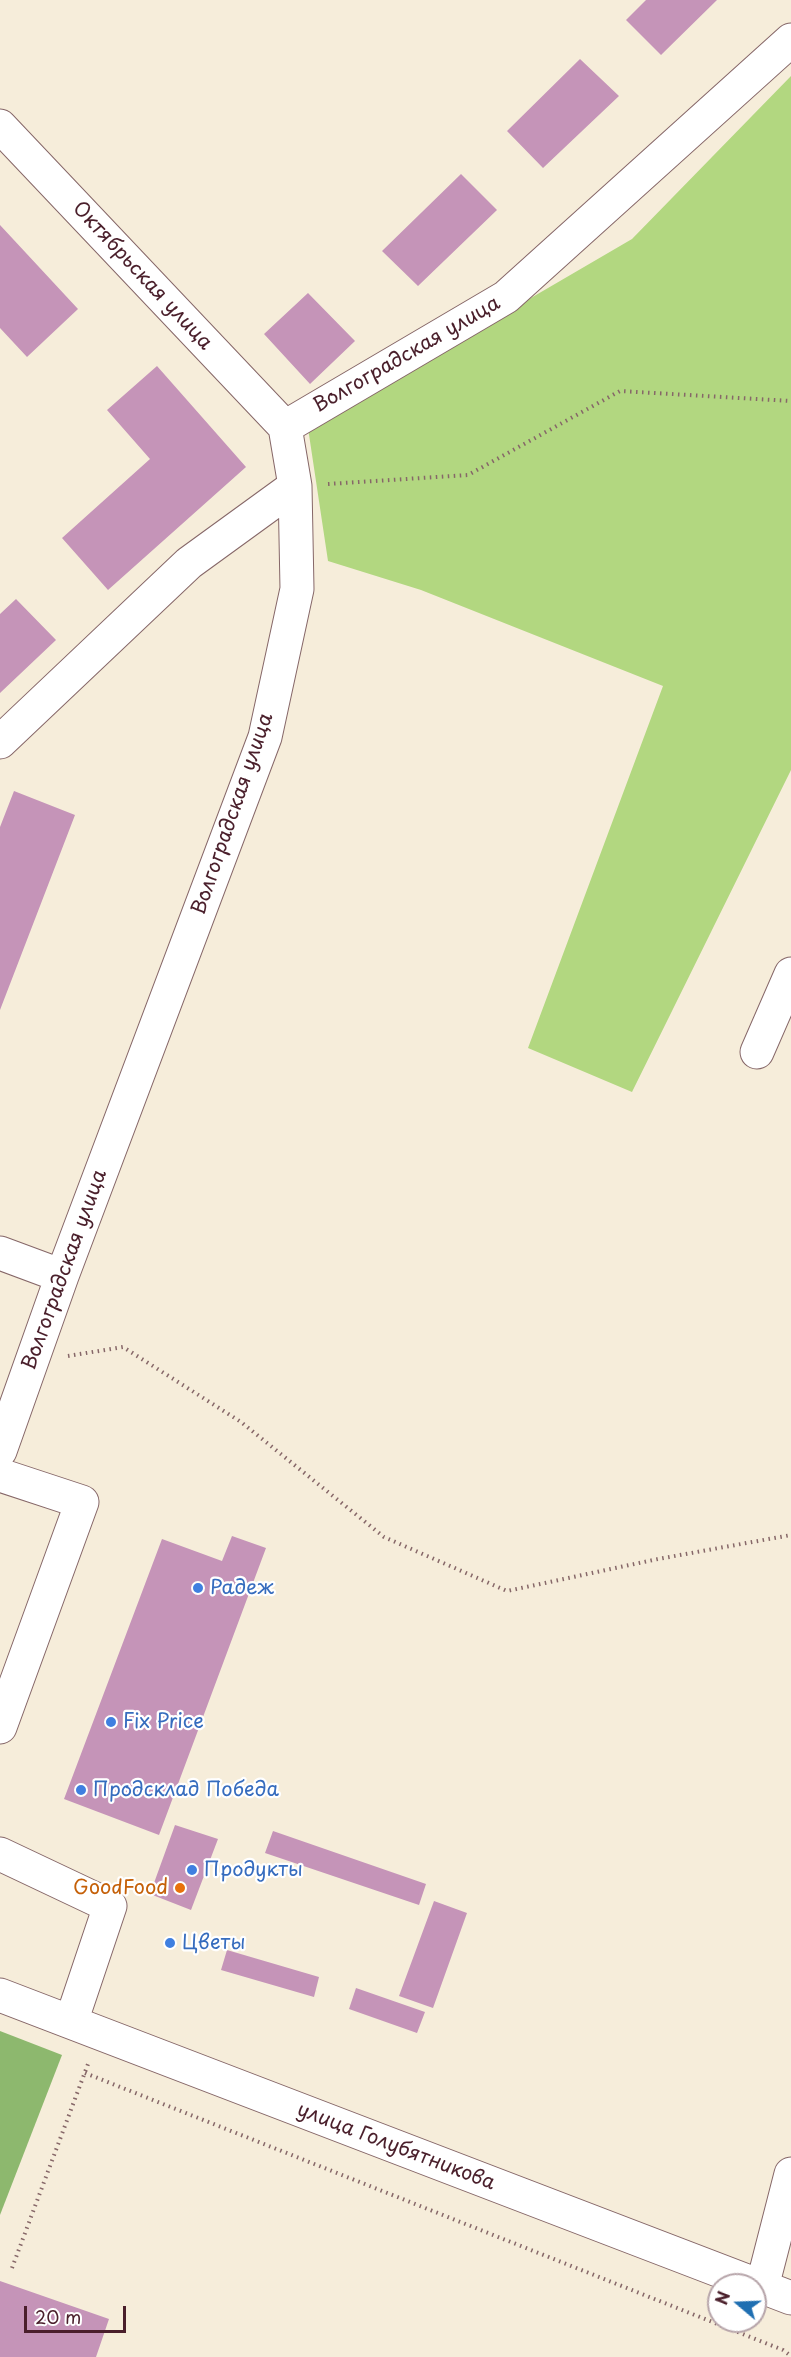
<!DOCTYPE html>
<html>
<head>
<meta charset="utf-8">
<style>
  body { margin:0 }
  #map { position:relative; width:791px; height:2357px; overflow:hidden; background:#f6edda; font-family:"Playpen Sans",sans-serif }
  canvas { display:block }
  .north { position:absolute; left:707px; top:2273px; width:60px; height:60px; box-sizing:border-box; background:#fff; border:2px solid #b7a5aa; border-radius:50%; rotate:289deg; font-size:16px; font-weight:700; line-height:24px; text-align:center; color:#4a1f2b }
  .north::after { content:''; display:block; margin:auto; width:21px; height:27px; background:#1f6fb2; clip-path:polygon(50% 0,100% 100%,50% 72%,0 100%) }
  .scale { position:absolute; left:24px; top:2306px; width:102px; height:27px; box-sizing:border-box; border:3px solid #4a1f2b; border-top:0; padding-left:8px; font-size:18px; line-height:21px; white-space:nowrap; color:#4a1f2b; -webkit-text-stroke:4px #fff; paint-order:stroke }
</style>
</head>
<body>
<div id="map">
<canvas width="791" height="2357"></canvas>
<div class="north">N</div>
<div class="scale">20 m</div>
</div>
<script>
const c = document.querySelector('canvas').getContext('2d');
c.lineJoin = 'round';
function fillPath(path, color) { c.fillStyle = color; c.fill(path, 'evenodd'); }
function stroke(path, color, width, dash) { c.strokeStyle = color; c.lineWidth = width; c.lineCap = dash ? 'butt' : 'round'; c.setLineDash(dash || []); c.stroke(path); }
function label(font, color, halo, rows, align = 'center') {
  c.font = font + ' "Playpen Sans",sans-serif'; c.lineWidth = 4.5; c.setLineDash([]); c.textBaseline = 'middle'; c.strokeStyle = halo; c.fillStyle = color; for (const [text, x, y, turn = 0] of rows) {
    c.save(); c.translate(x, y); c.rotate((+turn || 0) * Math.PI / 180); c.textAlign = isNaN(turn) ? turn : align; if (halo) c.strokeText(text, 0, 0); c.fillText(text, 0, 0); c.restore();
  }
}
fillPath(new Path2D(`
  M791 76V770L632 1092 528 1048 663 686 421 590 328 561 308 428 632 239Z`), '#b2d780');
fillPath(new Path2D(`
  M0 2031 62 2055 0 2215Z`), '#8db86e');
fillPath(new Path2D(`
  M646 0H717L661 55 626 20Z
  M580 59 619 96 543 168 507 131Z
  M461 174 497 210 418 286 382 251Z
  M0 225 78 309 27 357 0 328Z
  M308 293 355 341 310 384 264 334Z
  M157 366 246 467 108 590 62 538 150 459 107 410Z
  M16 599 56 640 0 693V614Z
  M14 791 75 815 0 1010V827Z
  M232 1536 266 1548 159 1835 64 1799 162 1539 222 1561Z
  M175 1825 218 1839 191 1910 150 1894Z
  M273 1831 426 1884 419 1905 265 1853Z
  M434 1901 467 1913 433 2008 399 1996Z
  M227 1950 319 1977 314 1997 221 1970Z
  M356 1988 425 2012 417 2033 349 2009Z
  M0 2281 109 2319 96 2357H0Z`), '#c594b8');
const minor = new Path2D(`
  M0 126 285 427
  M0 742 189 563 295 486
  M757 1052 791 974
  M0 1253 62 1276
  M0 1451 62 1276 265 737 297 589 295 486 285 427 506 297 791 40
  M0 1475 82 1502 0 1727
  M0 1854 110 1906 71 2022
  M0 1995 791 2298
  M762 2287 791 2174`);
stroke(minor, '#866768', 35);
stroke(new Path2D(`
  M328 484 468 475 620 391 791 401
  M68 1356 123 1347 241 1422 384 1537 507 1591 658 1559 791 1535
  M85 2073 783 2350 791 2356
  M12 2268 88 2064`), '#866768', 4, [1.5, 4.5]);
stroke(minor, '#fff', 33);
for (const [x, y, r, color] of [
  [198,1588,6,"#3f7fe0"],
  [111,1722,6,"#3f7fe0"],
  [81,1790,6,"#3f7fe0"],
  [192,1870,6,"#3f7fe0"],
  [180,1888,6,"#e8710a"],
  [170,1943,6,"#3f7fe0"]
]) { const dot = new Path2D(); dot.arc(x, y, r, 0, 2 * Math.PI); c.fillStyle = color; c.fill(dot); stroke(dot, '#fff', 2); }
label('20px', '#4a1f2b', '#fff', [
  ["Октябрьская улица",142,276,47],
  ["Волгоградская улица",407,355,-30],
  ["Волгоградская улица",233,814,-71],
  ["Волгоградская улица",65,1270,-70],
  ["улица Голубятникова",396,2147,21]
]);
label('20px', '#366cbe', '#fff', [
  ["Радеж",210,1588],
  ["Fix Price",123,1722],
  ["Продсклад Победа",93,1790],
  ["Продукты",204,1870],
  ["Цветы",182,1943]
], 'left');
label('20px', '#c56008', '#fff', [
  ["GoodFood",168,1888]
], 'right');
</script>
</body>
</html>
